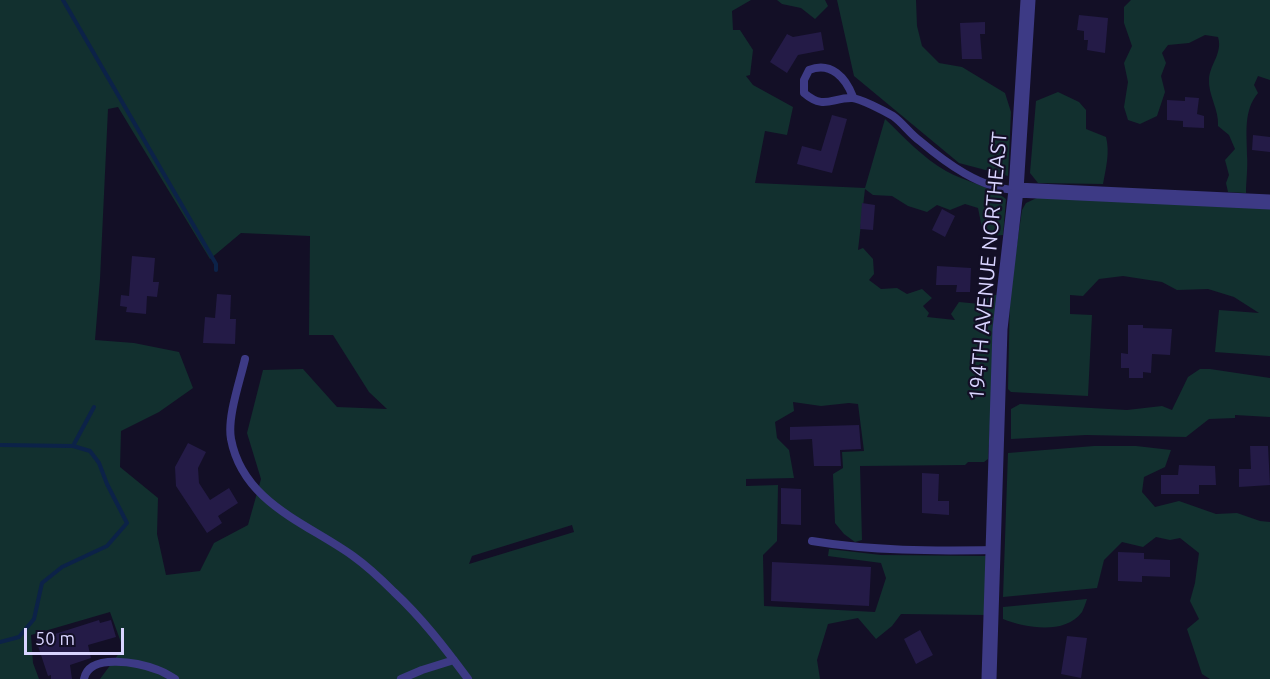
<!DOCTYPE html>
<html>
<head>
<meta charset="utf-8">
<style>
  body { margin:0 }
  #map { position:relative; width:1270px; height:679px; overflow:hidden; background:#130f26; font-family:Ubuntu,sans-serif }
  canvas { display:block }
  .scale { position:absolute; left:24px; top:628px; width:100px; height:27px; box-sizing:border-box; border:3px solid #d9d4ff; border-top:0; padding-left:8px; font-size:18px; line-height:21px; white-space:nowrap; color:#d9d4ff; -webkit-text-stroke:4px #130f26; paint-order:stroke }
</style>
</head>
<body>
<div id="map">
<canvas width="1270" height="679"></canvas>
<div class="scale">50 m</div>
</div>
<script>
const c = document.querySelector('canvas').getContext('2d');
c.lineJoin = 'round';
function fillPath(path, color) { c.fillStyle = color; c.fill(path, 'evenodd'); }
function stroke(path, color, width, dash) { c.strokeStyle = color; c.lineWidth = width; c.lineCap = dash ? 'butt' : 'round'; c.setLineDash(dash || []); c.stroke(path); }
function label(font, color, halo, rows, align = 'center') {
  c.font = font + ' Ubuntu,sans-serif'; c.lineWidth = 4.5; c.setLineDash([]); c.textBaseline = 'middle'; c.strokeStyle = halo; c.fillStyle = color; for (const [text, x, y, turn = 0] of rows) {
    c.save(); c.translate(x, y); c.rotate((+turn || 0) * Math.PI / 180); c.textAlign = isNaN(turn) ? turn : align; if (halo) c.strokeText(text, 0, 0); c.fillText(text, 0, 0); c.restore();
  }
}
fillPath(new Path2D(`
  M0 0H751L732 11 733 30H740L753 50 750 75 746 76 753 85 793 107 787 135 765 131 755 183 865 188 885 119C904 137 923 158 946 171 965 182 989 185 1006 199L1003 235 990 236 982 228 978 208 965 204 950 210 937 205 927 212 908 206 892 196 873 195 865 189 858 250 863 248 873 259 874 274 869 280 881 289 897 288 907 294 922 289 932 298 923 306 929 313 927 317 955 320 951 314 959 302 980 304 991 295H998L988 459 984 462H968L965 465 860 466 862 540 855 542 844 534 835 523 833 474 843 468 842 452 864 451 858 404 849 403 821 406 793 402 794 411 775 422 777 438 789 450 794 478 746 479V486L778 485 777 541 763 555 764 606 875 612 886 578 881 563 828 556 829 549 881 555 987 556 986 615 901 614 892 626 876 639 858 618 828 624 817 660 820 679H100L123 648 110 612 31 635 33 663 39 679H0ZM118 107 210 259 241 233 310 236 309 335H333L369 392 387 409 337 407 303 369 263 370 247 433 261 479 248 525 214 543 200 571 166 575 157 534 158 498 120 467 121 431 159 412 193 388 179 352 134 343 95 340 100 279 108 109ZM572 525 574 532 469 564 472 556Z
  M777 0H825L828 6 815 19 801 8 782 4Z
  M837 0H916L917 26 922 46 939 63 962 67 1005 93 1011 112 1008 176 959 163 854 76Z
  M1131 0H1270V80L1258 76 1254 85 1258 93C1243 111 1247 134 1247 155 1248 168 1246 181 1246 193L1228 192 1226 183 1229 175 1225 160 1235 149 1229 135 1218 126C1219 109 1208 95 1209 79 1210 64 1223 53 1218 37L1205 35 1189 43 1168 45 1162 53 1166 63 1161 76 1165 92 1157 116 1140 124 1128 120 1124 107 1128 82 1124 63 1132 46 1124 23V7Z
  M1058 92 1079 102 1086 110V129L1106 137C1110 152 1106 168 1103 184L1038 183 1030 173 1036 101Z
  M1041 196 1270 207V356L1215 352 1219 310 1259 313 1234 297 1208 289 1177 290 1162 282 1123 276 1099 279 1083 296 1070 295V314L1092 315 1088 396 1011 392 1008 389 1010 292 1022 210 1026 203Z
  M1200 369H1210L1270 378V417L1235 415V418L1209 419 1186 437 1086 435 1011 439V409L1020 404 1127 410 1162 406 1172 410 1188 377Z
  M1094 446H1136L1171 450 1165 467 1144 477 1142 492 1155 507 1179 501 1216 514 1237 513 1260 521 1270 522V679H1210L1202 674 1187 629 1199 619 1190 601 1195 583 1199 553 1180 538 1170 540 1156 537 1143 547 1122 542 1104 560 1097 588 1003 597 1008 453Z
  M1087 599C1086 602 1084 608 1082 612 1065 635 1026 628 1003 619V607Z`), '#12302f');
stroke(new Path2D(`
  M63 0 216 264V270
  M0 445 73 446 90 451 99 463 107 484 127 523 107 546 62 567 42 583 34 619 19 637 0 642
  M73 446 94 407`), '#0c2248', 4);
fillPath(new Path2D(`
  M1079 15 1108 18 1105 53 1087 50 1088 40H1084V31L1077 30Z
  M985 22V34H980L982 59H962L960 23Z
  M821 32 824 50 798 55 787 73 770 62 787 34 793 37Z
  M1185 97 1199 98 1197 114 1204 116V128L1183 127V121L1167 120V100L1185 101Z
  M832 115 847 119 832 173 797 164 802 146 821 151Z
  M1253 135 1270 137V152L1252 150Z
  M862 203 875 205 873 230 860 229Z
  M942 209 955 216 945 237 932 230Z
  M132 256 155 258 153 282H159L157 297 147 296 146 314 126 312 127 307 120 306 121 295 129 296Z
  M937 266 971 268 970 292H956L957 285H936Z
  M217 294 231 295 230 319H236L235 344 203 343 205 317 215 318Z
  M1128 325H1143V328L1172 329 1170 355 1152 354 1151 373 1143 372V378H1129V368H1121V353L1128 354Z
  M859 425 861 449 840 450 841 466H814L812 439 790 440V427Z
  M188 443 206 452 198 468 199 483 210 500 229 488 238 503 218 516 222 523 207 533 176 486 175 467Z
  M1250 446H1268L1270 485 1239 487V469H1251Z
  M1179 465 1215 466 1216 485H1199V494H1161V475H1178Z
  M922 473 939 474 938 501H949V515L922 513Z
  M781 488 801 489V525L781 524Z
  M1118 552 1144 553V559L1170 560V577L1142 576V582L1118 581Z
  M772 562 871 567 869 606 771 601Z
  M99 620 100 623 111 620 116 637 88 645 91 658 70 665 72 679H51V675L48 676 36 640Z
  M920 630 933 655 916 664 904 639Z
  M1067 636 1087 638 1081 678 1061 674Z`), '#241b47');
stroke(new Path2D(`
  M853 97C846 78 831 61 809 70L804 80V93C824 110 831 98 851 98 858 97 886 112 893 116 903 123 910 134 920 141 946 163 981 189 1016 190
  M245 359C240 381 227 417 231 439 243 503 307 523 353 556 367 566 381 579 394 592 422 618 445 648 468 679
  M812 541C872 551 933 551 993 550
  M84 679C89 652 140 663 158 670 164 672 170 676 175 679
  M401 679 422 670 454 660`), '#3d3a85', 8);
stroke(new Path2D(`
  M1016 190 1270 202
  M989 679 1000 329 1016 190 1028 0`), '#3d3a85', 15);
label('21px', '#d9d4ff', '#130f26', [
  ["194TH AVENUE NORTHEAST",988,266,-85]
]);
</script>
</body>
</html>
